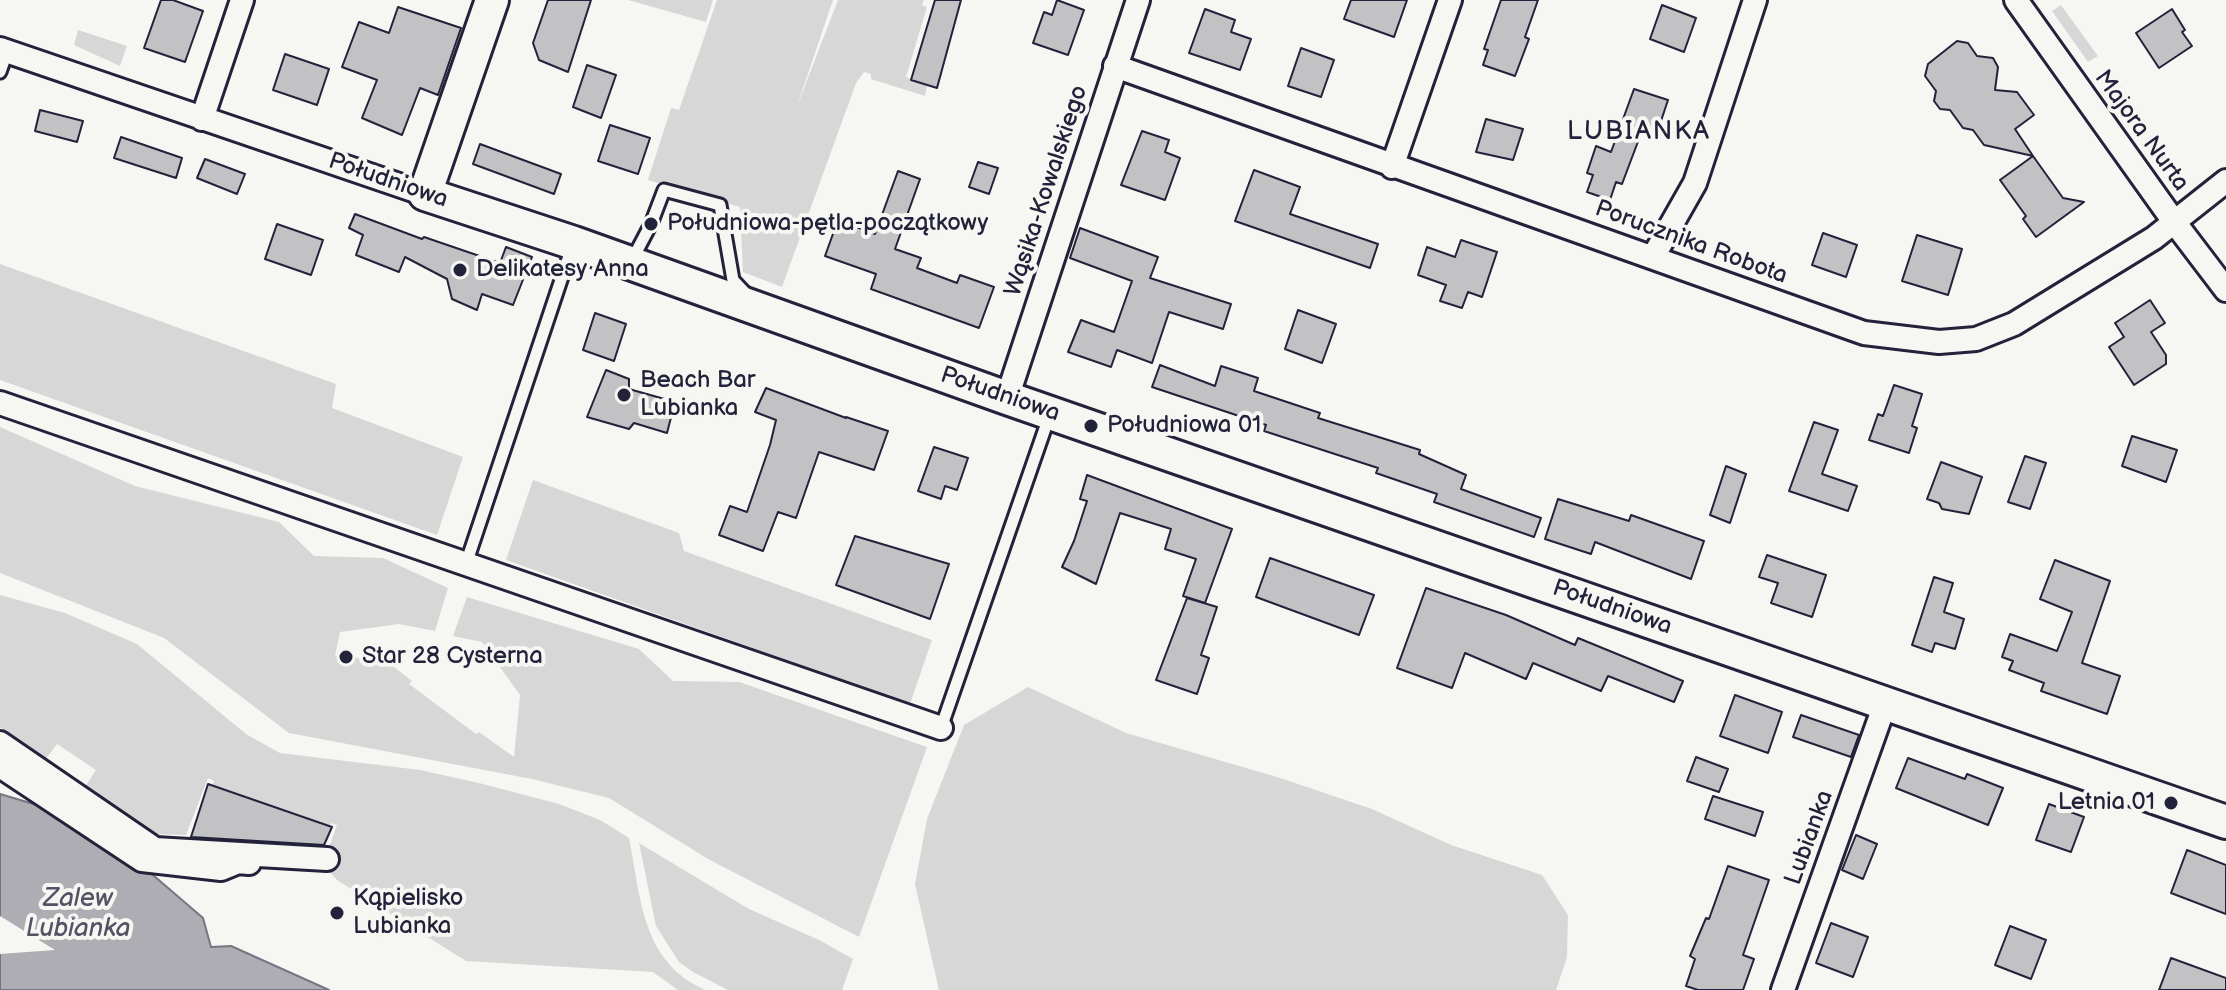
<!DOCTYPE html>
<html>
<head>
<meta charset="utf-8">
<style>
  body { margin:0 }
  canvas { display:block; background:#f6f6f2 }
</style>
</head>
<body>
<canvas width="2226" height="990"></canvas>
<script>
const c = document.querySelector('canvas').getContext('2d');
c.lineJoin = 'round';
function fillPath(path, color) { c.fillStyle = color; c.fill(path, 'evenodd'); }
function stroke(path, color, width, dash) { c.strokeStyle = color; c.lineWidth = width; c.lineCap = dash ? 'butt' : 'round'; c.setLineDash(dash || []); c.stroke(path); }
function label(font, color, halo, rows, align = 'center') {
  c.font = font + ' "Balsamiq Sans",sans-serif'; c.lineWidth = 8; c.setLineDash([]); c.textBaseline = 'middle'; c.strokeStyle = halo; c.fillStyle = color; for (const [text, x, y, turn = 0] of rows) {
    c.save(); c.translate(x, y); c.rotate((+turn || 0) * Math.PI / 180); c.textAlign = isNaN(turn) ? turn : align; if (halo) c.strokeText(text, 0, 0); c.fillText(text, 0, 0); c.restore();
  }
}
fillPath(new Path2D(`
  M628 0H713L706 22Z
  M717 0H833L796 109 838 0H924L922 5 927 7 906 77 927 86 925 96 871 79V74L864 72 856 83 782 287 743 272 740 207 648 180 671 108 679 110Z
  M2061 5 2098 56 2088 62 2052 11Z
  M78 30 127 46 120 66 74 45Z
  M2114 77 2146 122 2136 129 2104 84Z
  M0 264 336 384 332 408 463 457 437 535 0 380Z
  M0 427 135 486 279 522 314 556 383 558 448 588 435 631 399 624 340 632 335 656 385 660 412 681 409 684 476 734 479 732 514 757 520 695 482 642 453 636 467 597 639 649 673 681 739 682 927 747 859 937 708 859 609 798 532 779 289 733 164 638 0 573Z
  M533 480 679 533 684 551 932 640 910 704 506 560Z
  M0 595 65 613 137 644 246 734 280 753 420 770 479 783 559 804 600 820 629 838C641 899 642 963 706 990H678L653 972 466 961 337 880 327 869 328 850 337 825 331 823 321 845 196 834 214 781 208 778 186 835 152 834 85 787 96 770 57 744 45 760 0 727Z
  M1028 687 1126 733 1277 777 1372 809 1451 845 1542 875 1568 915 1567 957 1556 990H939L915 884 927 819 964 725Z
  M639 843 749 909 819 940 853 959 842 990H728L693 972 679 962 656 926Z`), '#d7d7d7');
const water = new Path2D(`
  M0 794 47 808 132 857 203 918 211 947 231 946 329 990H0Z`);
fillPath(water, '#adadb3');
stroke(water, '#757583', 2);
fillPath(new Path2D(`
  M0 916 55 950 0 954Z`), '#f6f6f2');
const building = new Path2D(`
  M161 0H173L203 11 185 62 144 48Z
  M548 0H591L568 72 539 60 533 43Z
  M935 0H961L937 88 911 80Z
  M1057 0 1084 10 1068 55 1033 43 1044 12 1052 15Z
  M1351 0H1407L1394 37 1344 19Z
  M1501 0H1538L1525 37 1529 39 1515 76 1483 65 1488 50 1484 49Z
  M1662 5 1696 18 1684 52 1650 39Z
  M398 7 461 28 438 95 420 88 402 135 362 118 377 80 342 67 359 22 389 33Z
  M1205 9 1235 20 1231 32 1251 39 1240 70 1189 53Z
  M2172 9 2185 30 2182 32 2192 46 2159 68 2136 33Z
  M1957 41 1968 43 1977 56 1993 58 1998 67 1995 90 2017 92 2034 115 2015 129 2033 156 1984 145 1973 130 1963 128 1950 110 1940 109 1934 101 1936 91 1925 76 1928 64Z
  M1301 48 1334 60 1321 97 1288 86Z
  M285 54 329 69 317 105 273 90Z
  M587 65 616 75 601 118 573 107Z
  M1634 89 1668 100 1656 136 1642 131 1622 184 1616 182 1610 200 1587 192 1593 175 1587 173 1596 146 1611 152Z
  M40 110 83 121 77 142 35 131Z
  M1486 119 1523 129 1513 160 1476 152Z
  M610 125 650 138 638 174 598 161Z
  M1142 131 1169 140 1165 152 1180 158 1165 200 1121 185Z
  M121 137 182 158 176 178 114 158Z
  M480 144 561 174 554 194 473 164Z
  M2033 156 2063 198 2084 202 2036 237 2023 219 2026 216 2000 180Z
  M205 159 245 174 237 194 197 178Z
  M978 162 998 168 989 194 969 187Z
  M1254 170 1300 187 1290 214 1378 244 1370 268 1235 221Z
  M898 171 920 179 895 249 921 258 917 268 957 283 960 275 994 287 979 328 871 289 876 274 825 256 838 220 875 234Z
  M355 214 422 239 424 237 500 263 506 247 532 257 513 305 482 294 477 310 452 299 447 279 405 257 399 272 356 255 363 235 349 228Z
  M277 224 323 240 311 275 265 259Z
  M1080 228 1158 257 1150 278 1231 304 1223 329 1169 312 1152 363 1117 350 1111 367 1068 352 1081 320 1114 332 1132 281 1070 258Z
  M1823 233 1857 245 1846 277 1812 265Z
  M1917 235 1962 249 1948 295 1902 281Z
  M1461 240 1497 252 1482 297 1468 292 1462 308 1440 301 1446 285 1418 275 1427 247 1455 257Z
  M2150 300 2165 323 2151 332 2166 355V364L2134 385 2109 347 2124 337 2115 323Z
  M1298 310 1336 324 1322 363 1285 349Z
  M595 313 626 324 614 361 583 350Z
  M1160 365 1215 386 1221 366 1258 378 1254 391 1320 413 1318 418 1420 450 1419 454 1466 475 1461 489 1541 518 1534 537 1434 502 1437 494 1376 473 1378 468 1264 431 1266 425 1152 387Z
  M606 370 629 379V389L675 402 667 433 634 423 629 429 587 417Z
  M1894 385 1922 394 1912 426 1917 428 1909 453 1869 440 1878 414 1883 416Z
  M766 388 846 418V417L888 431 874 470 819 452 796 518 778 512 763 551 719 535 730 506 747 512 770 445 776 420 755 412Z
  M1814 422 1838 430 1822 474 1857 486 1848 511 1789 491Z
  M2132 436 2177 450 2166 482 2122 466Z
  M934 447 968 458 957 490 945 486 941 499 918 491Z
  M2025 456 2046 463 2030 509 2008 502Z
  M1941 462 1982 477 1969 514 1942 509 1939 503 1927 499Z
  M1726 466 1746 474 1730 523 1710 515Z
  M1087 475 1232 529 1205 603 1183 596 1196 559 1165 549 1171 529 1120 513 1096 584 1062 567 1074 541 1087 501 1080 499Z
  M1558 499 1629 521 1631 515 1704 541 1691 579 1595 542 1591 554 1545 539Z
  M855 536 949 564 930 619 836 585Z
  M1767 555 1826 575 1812 617 1771 603 1778 583 1759 577Z
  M1270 558 1374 595 1359 635 1256 597Z
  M2055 560 2110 581 2082 663 2120 676 2107 714 2041 691 2044 683 2009 670 2013 661 2002 657 2010 634 2057 651 2072 612 2040 599Z
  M1934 577 1953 583 1944 612 1964 619 1955 649 1935 643 1932 652 1912 645Z
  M1426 588 1506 615 1575 645 1578 638 1683 681 1674 702 1608 676 1601 691 1533 663 1526 679 1465 653 1452 688 1397 668Z
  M1187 598 1217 607 1201 655 1209 658 1197 694 1156 680Z
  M1735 695 1782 712 1768 753 1720 736Z
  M1801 715 1859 735 1851 757 1793 737Z
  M1696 757 1728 769 1719 792 1687 781Z
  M1908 758 1965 779 1967 774 2003 788 1988 825 1896 788Z
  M208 784 332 827 324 845 191 837Z
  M1713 796 1763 812 1755 836 1705 819Z
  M2049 804 2084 817 2071 852 2036 840Z
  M1856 835 1877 844 1863 879 1842 870Z
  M2187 850 2226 865V914L2171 893Z
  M1728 866 1769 880 1743 955 1754 959 1743 990H1698L1686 986 1695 959 1690 956 1706 918 1709 919Z
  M1831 923 1868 937 1853 977 1816 963Z
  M2010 926 2046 940 2031 979 1995 965Z
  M2171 958 2226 978V990H2159Z`);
fillPath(building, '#c2c2c4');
stroke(building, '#22223b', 2);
const lane = new Path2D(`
  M0 72 7 52
  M631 262 651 224 664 190 720 205 733 280 748 296
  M466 564 573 244
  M941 728 1049 417`);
const street = new Path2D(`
  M2016 0 2175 223 2226 290
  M0 49 425 194
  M1115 66 1864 333 1939 342 1976 339 2014 324 2154 238 2226 181
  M202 119 242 0
  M1392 167 1450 0
  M1653 257 1695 183 1755 0
  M1007 398 1138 0
  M0 403 941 728
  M0 743 155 849 327 859
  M0 766 142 860 221 869 238 862 249 863
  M1783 990 1885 704`);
const secondary = new Path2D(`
  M492 0 425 194 574 243 1007 398 2226 822`);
stroke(lane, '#22223b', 17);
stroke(street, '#22223b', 28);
stroke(secondary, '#22223b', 38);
stroke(lane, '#f6f6f2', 11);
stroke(street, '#f6f6f2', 22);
stroke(secondary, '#f6f6f2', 32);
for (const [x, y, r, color] of [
  [651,224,8,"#22223b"],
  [460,270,8,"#22223b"],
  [624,395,8,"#22223b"],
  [1091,426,8,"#22223b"],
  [346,657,8,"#22223b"],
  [2171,803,8,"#22223b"],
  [337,913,8,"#22223b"]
]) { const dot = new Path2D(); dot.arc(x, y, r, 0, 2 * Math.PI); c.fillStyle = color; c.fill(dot); stroke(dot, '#f6f6f2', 3); }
label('24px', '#22223b', '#f6f6f2', [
  ["Majora Nurta",2141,131,54],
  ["Południowa",388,181,19],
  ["Wąsika-Kowalskiego",1047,191,-72],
  ["Porucznika Robota",1691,243,20],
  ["Południowa",1000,395,19],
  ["Południowa",1612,608,19],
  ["Lubianka",1810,838,-70]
]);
label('24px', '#22223b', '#f6f6f2', [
  ["Południowa-pętla-początkowy",667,224],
  ["Delikatesy Anna",476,270],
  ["Beach Bar",640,381],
  ["Lubianka",640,409],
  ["Południowa 01",1107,426],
  ["Star 28 Cysterna",362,657],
  ["Letnia 01",2155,803,"right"],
  ["Kąpielisko",353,899],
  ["Lubianka",353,927]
], 'left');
c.letterSpacing = '2px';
label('26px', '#22223b', '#f6f6f2', [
  ["LUBIANKA",1639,132]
]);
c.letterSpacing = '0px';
label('italic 26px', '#535365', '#f6f6f2', [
  ["Zalew",78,899],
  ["Lubianka",78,929]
]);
</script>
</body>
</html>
